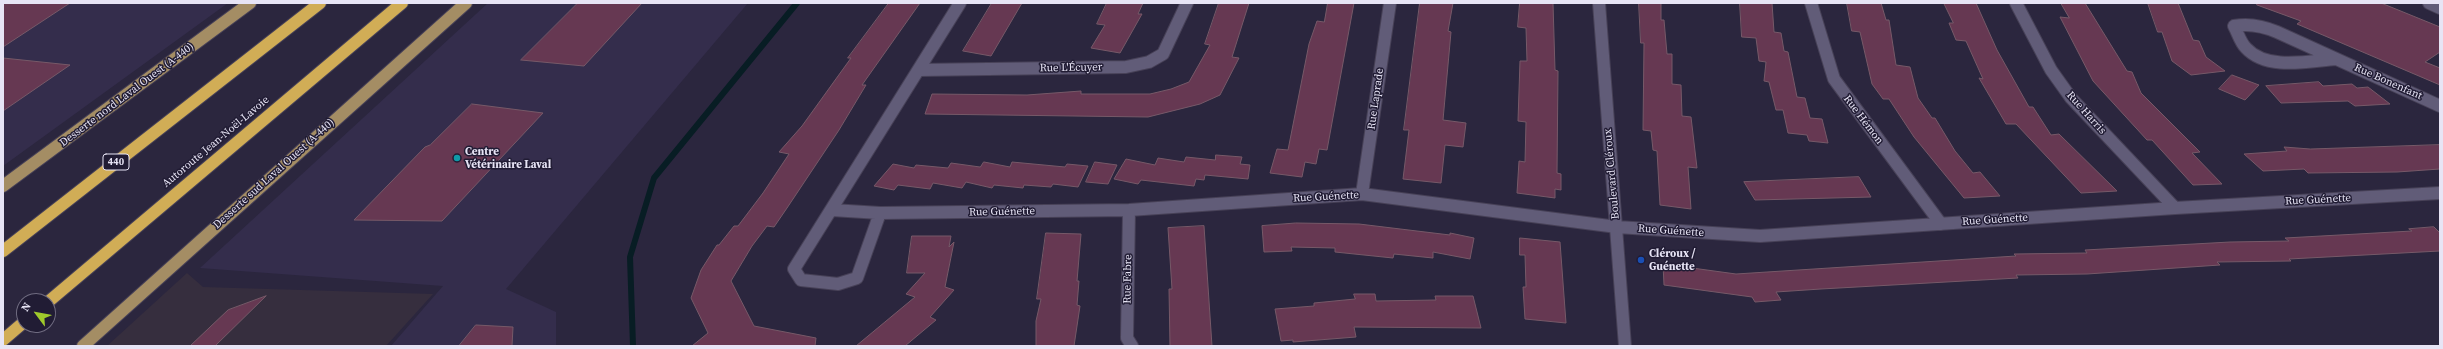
<!DOCTYPE html>
<html>
<head>
<meta charset="utf-8">
<style>
  body { margin:0 }
  #map { position:relative; width:2443px; height:349px; overflow:hidden; background:#2b263e; font-family:"Source Serif 4",serif }
  canvas { display:block }
  .frame { position:absolute; inset:0; border:4px solid #e7e4f5; pointer-events:none }
  .north { position:absolute; left:16px; top:293px; width:40px; height:40px; box-sizing:border-box; background:#211c34; border:1px solid #706c81; border-radius:50%; rotate:302deg; font-size:11px; font-weight:700; line-height:16px; text-align:center; color:#e7e4f5 }
  .north::after { content:''; display:block; margin:auto; width:14px; height:18px; background:#a0ca2c; clip-path:polygon(50% 0,100% 100%,50% 72%,0 100%) }
</style>
</head>
<body>
<div id="map">
<canvas width="2443" height="349"></canvas>
<div class="frame"></div>
<div class="north">N</div>
</div>
<script>
const c = document.querySelector('canvas').getContext('2d');
c.lineJoin = 'round';
function fillPath(path, color) { c.fillStyle = color; c.fill(path, 'evenodd'); }
function stroke(path, color, width, dash) { c.strokeStyle = color; c.lineWidth = width; c.lineCap = dash ? 'butt' : 'round'; c.setLineDash(dash || []); c.stroke(path); }
function label(font, color, halo, rows, align = 'center') {
  c.font = font + ' "Source Serif 4",serif'; c.lineWidth = 3; c.setLineDash([]); c.textBaseline = 'middle'; c.strokeStyle = halo; c.fillStyle = color; for (const [text, x, y, turn = 0] of rows) {
    c.save(); c.translate(x, y); c.rotate((+turn || 0) * Math.PI / 180); c.textAlign = isNaN(turn) ? turn : align; if (halo) c.strokeText(text, 0, 0); c.fillText(text, 0, 0); c.restore();
  }
}
fillPath(new Path2D(`
  M187 273 203 287 433 294 386 346H107Z`), '#362e3e');
fillPath(new Path2D(`
  M3 3H228L3 166Z
  M488 3H748L506 289 556 312V346H391L443 286 200 268Z`), '#342d4c');
stroke(new Path2D(`
  M633 346 630 257 654 178 797 3`), '#081d24', 6);
const building = new Path2D(`
  M3 3H70L3 47Z
  M578 3H642L584 66 521 60Z
  M889 3H920L862 85H866L839 130 787 208 774 227 767 226 752 246 731 281 754 326 816 338 815 346H692L708 333 691 298 701 270 717 245H719L734 226H738L763 193 789 154 779 152 802 126 851 58H848Z
  M992 3H1022L991 56 963 51Z
  M1107 3H1143L1138 14H1142L1120 53 1091 48 1105 25 1097 24Z
  M1219 3H1249L1232 57 1239 58 1220 95 1200 104 1148 117 925 114 932 94 1027 95 1081 91V94H1150L1171 89 1189 82 1210 45 1205 44Z
  M1328 3H1354L1327 150 1319 149 1316 164 1305 162 1302 177 1270 173 1277 149 1288 150 1309 44 1317 21 1324 22Z
  M1420 3H1453L1448 31 1451 32 1443 120 1466 123 1463 147 1445 145 1441 183 1403 179 1409 130H1404Z
  M1520 3H1553L1555 70 1558 71 1557 173 1561 174V190L1555 189V198L1517 193 1519 161 1525 162 1526 122 1518 121 1520 61H1527L1526 28 1518 27Z
  M1639 3H1661V20H1664L1667 54H1672V84L1681 85 1682 116 1691 117 1697 168 1688 167 1691 209 1660 205 1657 151 1653 150 1651 131 1643 130 1644 43H1641Z
  M1740 3H1772L1774 32 1781 33 1784 51 1788 52 1797 97 1805 98 1810 118 1822 119 1828 143 1809 141 1807 135 1788 133 1783 110H1776L1769 82 1764 81 1766 62 1759 61 1756 38 1742 37Z
  M1847 3H1881L1886 20H1889L1896 65 1910 67 1918 98 1932 118H1935L1955 151 1973 173 1980 172 2000 196 1964 198 1914 137 1889 99H1883L1872 84 1860 32 1852 31Z
  M1944 3H1976L1997 50 2029 107H2033L2051 135 2059 134 2117 191 2081 193 2016 124H2006L1979 78 1983 79 1966 41 1956 40 1949 23H1953Z
  M2061 3H2085L2127 71 2132 72 2141 93 2200 152 2192 153 2222 184 2193 185 2152 140H2147L2093 81 2060 17 2069 18Z
  M2148 3H2178L2193 40 2199 41 2206 57 2225 71 2191 75 2172 61 2162 32H2158Z
  M2257 3H2381L2440 27V52L2425 62 2440 68V85L2297 24 2301 21 2257 5Z
  M3 58 70 65 3 111Z
  M2232 75 2259 85 2245 100 2219 89Z
  M2319 82 2323 86 2352 84 2357 88 2368 87 2390 104 2355 106 2348 101 2281 103 2266 86Z
  M472 104 543 113 442 221 354 220 425 147 430 145Z
  M2440 145V169L2397 172 2308 173 2304 169 2263 171 2244 154 2287 151 2284 147 2310 149Z
  M1216 155 1242 157 1240 164 1250 165 1248 179 1205 175 1204 180 1196 179 1194 186 1141 180 1138 184 1114 179 1126 159 1155 165 1158 158 1184 162 1186 157 1215 160Z
  M984 162 1010 167 1012 162 1065 167 1067 164 1088 166 1078 187 1053 184 1051 187 1024 185 1023 188 994 185 992 188 966 182 962 188 933 183 930 189 898 185 894 190 874 186 893 164 914 168 916 165 948 168 951 163 980 167Z
  M1095 162 1117 165 1108 184 1086 182Z
  M1859 177 1871 197 1755 200 1744 182Z
  M1296 223 1359 224 1450 235V233L1474 238 1470 259 1433 252V258L1394 254 1393 258 1335 252V248L1291 247 1292 251 1264 252 1262 226Z
  M1204 226 1212 346H1170L1169 289H1172L1168 228Z
  M2434 227 2440 233V251L2289 259 2291 261 2217 262 2220 265 2087 274 2016 275 2018 278 1821 289 1776 292 1781 300 1755 302 1752 297 1664 285 1663 264 1736 274 2016 256 2014 254 2087 253 2085 250 2230 242 2289 241 2285 238 2412 231 2409 229Z
  M1046 233 1081 234 1077 281H1079L1077 305 1080 306 1074 346H1036V321L1041 299H1037Z
  M912 236H951L949 247 954 242 945 287 954 290 930 317 936 320 905 346H856L915 297 906 294 925 273H907Z
  M1520 238 1560 242 1566 323 1525 319 1523 287H1526L1525 255H1520Z
  M1354 294H1375L1376 301 1436 300 1435 296H1473L1481 328 1354 327 1356 337 1293 342V340L1281 341 1275 309 1314 306V303L1355 299Z
  M266 296 215 346H190L228 310Z
  M476 325 513 327 512 346H459Z`);
fillPath(building, '#663852');
stroke(building, '#765968', 1);
const minor = new Path2D(`
  M1599 3 1625 346
  M1811 3 1834 79 1941 224
  M2016 3 2051 70 2071 98 2175 208
  M2429 3 2440 8
  M2336 59C2309 61 2267 71 2246 48 2240 42 2238 33 2234 26 2250 23 2263 26 2277 32L2440 106
  M919 70 1126 67 1149 62 1163 54 1187 3
  M1362 194 1390 3
  M832 210 880 213 1129 210 1362 194 1617 227 1760 236 2175 208 2440 193
  M1129 210 1127 338 1132 346
  M880 213 857 278 838 284 801 280 794 269 960 3`);
const major = new Path2D(`
  M3 186 250 3
  M83 346 466 3`);
const highway = new Path2D(`
  M3 251 320 3
  M48 302 402 3
  M3 340 24 322`);
stroke(minor, '#474157', 14);
stroke(major, '#474157', 14);
stroke(highway, '#474157', 14);
stroke(minor, '#615c78', 12);
stroke(major, '#a48d64', 12);
stroke(highway, '#d1ad56', 12);
for (const [x, y, r, color] of [
  [457,158,4,"#0f9aa8"],
  [1641,260,4,"#1a4fb4"]
]) { const dot = new Path2D(); dot.arc(x, y, r, 0, 2 * Math.PI); c.fillStyle = color; c.fill(dot); stroke(dot, '#211c34', 1.5); }
for (const [x, y, w] of [
  [116,162,26]
]) { const box = new Path2D(); box.roundRect(x - w / 2, y - 8, w, 16, 3); c.fillStyle = '#211c34'; c.fill(box); stroke(box, '#e7e4f5', 1); }
label('bold 10px', '#e7e4f5', null, [
  ["440",116,162]
]);
label('11px', '#e7e4f5', '#211c34', [
  ["Rue L'Écuyer",1071,68,-1],
  ["Rue Bonenfant",2388,82,24],
  ["Desserte nord Laval Ouest (A-440)",127,95,-37],
  ["Rue Laprade",1376,99,-82],
  ["Rue Harris",2086,113,48],
  ["Rue Hémon",1863,120,53],
  ["Autoroute Jean-Noël-Lavoie",216,142,-40],
  ["Desserte sud Laval Ouest (A-440)",274,174,-42],
  ["Boulevard Cléroux",1612,174,-95],
  ["Rue Guénette",1326,197,-3],
  ["Rue Guénette",2318,200,-3],
  ["Rue Guénette",1002,212,-1],
  ["Rue Guénette",1995,220,-4],
  ["Rue Guénette",1671,231,4],
  ["Rue Fabre",1128,279,-89]
]);
label('bold 11px', '#e7e4f5', '#211c34', [
  ["Centre",465,152],
  ["Vétérinaire Laval",465,165],
  ["Cléroux /",1649,254],
  ["Guénette",1649,267]
], 'left');
</script>
</body>
</html>
